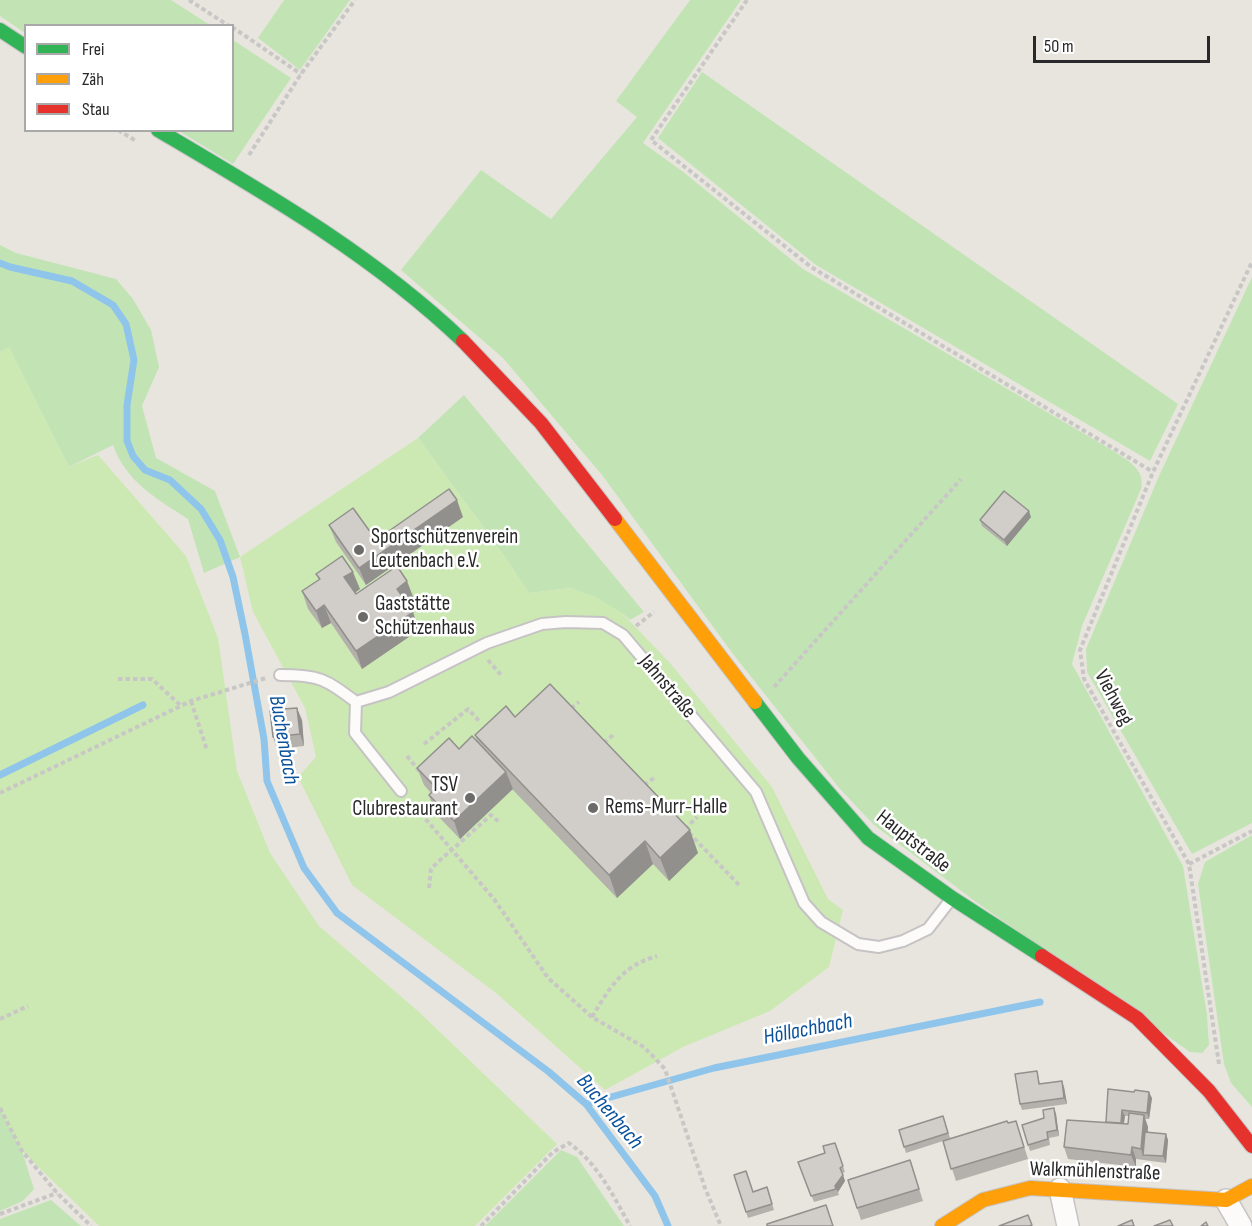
<!DOCTYPE html>
<html>
<head>
<meta charset="utf-8">
<style>
  body { margin:0 }
  #map { position:relative; width:1252px; height:1226px; overflow:hidden; background:#e8e5de; font-family:"Sofia Sans Condensed",sans-serif }
  canvas { display:block }
  .legend { position:absolute; left:24px; top:24px; width:210px; height:108px; box-sizing:border-box; background:#fff; border:2px solid #a9a9a9; margin:0; padding:8px 10px; list-style:none; font-size:18px; color:#292929 }
  .legend li { display:flex; align-items:center; gap:12px; height:30px }
  .legend b { width:30px; border:2px solid #a9a9a9 }
  .scale { position:absolute; left:1033px; top:36px; width:177px; height:27px; box-sizing:border-box; border:3px solid #292929; border-top:0; padding-left:8px; font-size:18px; line-height:21px; white-space:nowrap; color:#292929; -webkit-text-stroke:4px #fff; paint-order:stroke }
</style>
</head>
<body>
<div id="map">
<canvas width="1252" height="1226"></canvas>
<ul class="legend">
<li><b style="height:8px;background:#30b455"></b>Frei</li>
<li><b style="height:8px;background:#ff9f0a"></b>Zäh</li>
<li><b style="height:8px;background:#e5322d"></b>Stau</li>
</ul>
<div class="scale">50 m</div>
</div>
<script>
const c = document.querySelector('canvas').getContext('2d');
c.lineJoin = 'round';
function fillPath(path, color) { c.fillStyle = color; c.fill(path, 'evenodd'); }
function stroke(path, color, width, dash) { c.strokeStyle = color; c.lineWidth = width; c.lineCap = dash ? 'butt' : 'round'; c.setLineDash(dash || []); c.stroke(path); }
function label(font, color, halo, rows, align = 'center') {
  c.font = font + ' "Sofia Sans Condensed",sans-serif'; c.lineWidth = 5; c.setLineDash([]); c.textBaseline = 'middle'; c.strokeStyle = halo; c.fillStyle = color; for (const [text, x, y, turn = 0] of rows) {
    c.save(); c.translate(x, y); c.rotate((+turn || 0) * Math.PI / 180); c.textAlign = isNaN(turn) ? turn : align; if (halo) c.strokeText(text, 0, 0); c.fillText(text, 0, 0); c.restore();
  }
}
fillPath(new Path2D(`
  M0 0H171L210 25 26 26 25 33 0 16Z
  M284 0H350L300 70 258 38Z
  M690 0H741L643 143 682 171 803 269 1110 449C1125 459 1146 468 1141 489L1082 626 1072 664 1183 866 1207 1015 1209 1045 1202 1053 1190 1052 976 902 874 825 840 789 733 654 602 475 503 358 401 270 481 170 551 219 637 117 616 101Z
  M233 40 291 78 233 164 179 131 232 130Z
  M702 72 1178 404 1150 461 816 265 658 138Z
  M0 245 16 253 116 279 133 299 151 330 159 367 142 406 156 458 215 491 240 557 204 573 188 519C157 499 126 482 113 445L69 467 9 348 0 352Z
  M1252 277V823L1192 854 1087 672 1086 649 1159 476Z
  M464 395 644 612 630 620 622 613 571 588 529 593 502 553 418 438Z
  M1252 835V1107L1231 1083 1224 1064 1198 884 1205 862Z
  M0 1108 22 1151 34 1189 23 1201 0 1211Z
  M561 1150 577 1157 624 1226H485Z
  M51 1200 81 1226H0V1219Z`), '#c2e4b5');
fillPath(new Path2D(`
  M9 347 69 467 98 455 186 556 218 638 237 771 270 853 319 926 419 1012 557 1144 475 1226H99L22 1151 0 1108V352Z
  M418 438 502 553 529 593 571 588 596 597 622 613 670 663 772 787 828 899 843 910 829 967 770 1011 683 1047 605 1090 496 993 352 885 298 777 316 757 305 708 253 612 240 557Z`), '#cce9b3');
stroke(new Path2D(`
  M0 263 10 267 72 281 113 305 126 324 134 360 127 405V441L133 456 145 470 170 480 201 509 220 540 233 577 245 634 264 739 267 781 304 868 337 913 549 1072 586 1104 655 1196 668 1226
  M0 775 143 705
  M586 1104 714 1068 1040 1002`), '#8fc5eb', 7);
const lane = new Path2D(`
  M280 675C320 675 325 679 356 702
  M356 702 389 692 487 643 542 624 566 622 603 623 623 635 756 792 804 903 821 922 858 944 879 947 903 941 928 929 952 898
  M356 702 355 733 401 791`);
const street = new Path2D(`
  M1060 1189 1068 1226
  M1226 1200 1241 1226`);
const fast = new Path2D(`
  M0 30 26 47
  M158 130C265 193 373 255 463 341
  M755 702 798 758 868 838 952 898 1042 956`);
const slow = new Path2D(`
  M615 519 755 702
  M942 1226 983 1200 1030 1188 1226 1200 1252 1186`);
const jam = new Path2D(`
  M463 341 541 423 615 519
  M1042 956 1137 1018 1209 1091 1252 1146`);
stroke(lane, '#c5c3c4', 14);
stroke(street, '#c5c3c4', 24);
stroke(fast, '#c5c3c4', 16);
stroke(slow, '#c5c3c4', 16);
stroke(jam, '#c5c3c4', 16);
stroke(new Path2D(`
  M189 0 229 26
  M747 0 651 140 811 267 1153 472
  M232 27 301 74
  M118 130 136 141
  M249 155 301 74 355 0
  M636 626 654 612
  M488 660 501 675
  M118 679H152L181 706
  M774 687 961 479
  M191 701 207 750
  M571 708 579 702
  M604 743 613 735
  M424 744 468 709 480 722
  M407 756 420 772
  M644 785 654 778
  M0 793 191 701 266 678
  M411 802 494 899 548 978 592 1017 644 1047 665 1069 705 1188 721 1226
  M685 829 697 817
  M689 833 740 886
  M1189 864 1252 831
  M429 888 431 869 438 862 491 815 499 822
  M592 1017C610 987 622 966 657 956
  M0 1019 28 1006
  M1219 1064 1189 864 1084 679 1080 650 1153 472 1252 262
  M0 1108 22 1151 57 1193 91 1226
  M0 1214 57 1193
  M481 1226 553 1152 569 1143C598 1164 613 1195 630 1226`), '#c8c7c6', 4, [4.5, 3]);
stroke(lane, '#fcfbfa', 10);
stroke(street, '#fcfbfa', 21);
stroke(fast, '#30b455', 14);
stroke(slow, '#ff9f0a', 14);
stroke(jam, '#e5322d', 14);
fillPath(new Path2D(`
  M463 517 366 585 336 542 329 525 376 540Z
  M1031 517 1007 546 982 526 980 520Z
  M316 574 360 589 355 593 356 594 414 599 407 604 419 630 362 669 331 623 322 628 308 609 302 591 319 580Z
  M515 717 698 853 669 881 653 864 617 898 512 789 460 839 435 813 429 795 431 793 424 785 417 768 477 741 475 735Z
  M302 720 304 746 277 749 273 737Z
  M1037 1071 1040 1084 1064 1087 1067 1104 1022 1110 1020 1104Z
  M1134 1092 1152 1098 1149 1119H1145L1148 1127V1132L1166 1134 1168 1140 1166 1163 1136 1159V1167L1068 1159 1064 1147 1106 1122ZM1125 1116H1129L1128 1124 1124 1123Z
  M1056 1114 1059 1136 1049 1138 1050 1145 1030 1151 1022 1125Z
  M943 1116 950 1138 1016 1121 1028 1159 956 1181 943 1141 906 1153 899 1130Z
  M835 1143 845 1172 842 1173 845 1181 838 1192 839 1195 814 1202 798 1162 825 1153Z
  M910 1160 923 1201 861 1220 857 1208Z
  M734 1175 753 1192 767 1187 774 1210 748 1218Z`), '#b4b1ad');
fillPath(new Path2D(`
  M457 500 463 517 366 585 359 568Z
  M1029 511 1031 517 1007 546 1004 540Z
  M353 572 360 589 351 595 344 577Z
  M407 581 414 599 403 606 397 589Z
  M324 605 331 623 322 628 316 611Z
  M413 612 419 630 362 669 356 651Z
  M297 708 302 720 304 746 300 734Z
  M506 772 513 789 460 839 454 821Z
  M690 830 698 853 669 881 660 858Z
  M645 841 653 864 617 898 609 875Z
  M1062 1081 1064 1087 1067 1104 1064 1098Z
  M1149 1092 1152 1098 1149 1119 1147 1113Z
  M1054 1108 1056 1114 1059 1136 1057 1130Z
  M1122 1110 1125 1116 1123 1130 1121 1124Z
  M1144 1115 1148 1127 1146 1155H1143L1141 1149Z
  M1166 1134 1168 1140 1166 1163 1163 1156Z
  M1132 1147 1136 1159V1167L1131 1155Z
  M843 1175 845 1181 838 1192 835 1186Z`), '#92908d');
const building = new Path2D(`
  M449 489 457 500 359 568 329 525 353 508 376 540Z
  M1004 491 1029 511 1004 540 980 520Z
  M342 556 353 572 344 577 356 594 397 566 407 581 397 589 413 612 356 651 324 605 316 611 302 591 320 579 316 574Z
  M550 684 690 830 660 858 645 841 609 875 475 735 506 706 515 717Z
  M297 708 300 734 273 737 270 710Z
  M472 736 506 772 454 821 429 795 436 788 417 768 449 738 459 749Z
  M1037 1071 1039 1084 1062 1081 1064 1098 1020 1104 1015 1074Z
  M1108 1089 1134 1092 1135 1090 1149 1092 1147 1113 1122 1110 1121 1123 1106 1122Z
  M1054 1108 1057 1130 1047 1132 1048 1139 1028 1145 1022 1125 1044 1118 1043 1110Z
  M1129 1113 1144 1115 1141 1149 1132 1147 1131 1155 1064 1147 1067 1120 1128 1124Z
  M943 1116 948 1133 904 1147 899 1130Z
  M1007 1121 1008 1123 1016 1121 1024 1147 951 1169 943 1141Z
  M1145 1132 1166 1134 1163 1156 1143 1155Z
  M835 1143 843 1166 840 1168 843 1175 835 1186 836 1189 811 1196 798 1162 825 1153 823 1146Z
  M910 1160 919 1189 857 1208 848 1180Z
  M746 1171 753 1192 767 1187 772 1204 746 1212 734 1175Z
  M826 1205 833 1226H767V1224Z
  M1028 1215 1032 1225 1029 1226H999Z
  M1132 1220 1134 1226H1118Z
  M1170 1220 1173 1226H1154Z
  M1206 1222 1208 1226H1201Z`);
fillPath(building, '#d1cec9');
stroke(building, '#92908d', 1.5);
for (const [x, y, r, color] of [
  [359,550,6,"#6c6b68"],
  [363,617,6,"#6c6b68"],
  [470,798,6,"#6c6b68"],
  [593,808,6,"#6c6b68"]
]) { const dot = new Path2D(); dot.arc(x, y, r, 0, 2 * Math.PI); c.fillStyle = color; c.fill(dot); stroke(dot, '#fff', 2); }
label('21px', '#292929', '#fff', [
  ["Sportschützenverein",371,538],
  ["Leutenbach e.V.",371,562],
  ["Gaststätte",375,605],
  ["Schützenhaus",375,629],
  ["TSV",458,786,"right"],
  ["Clubrestaurant",458,810,"right"],
  ["Rems-Murr-Halle",605,808]
], 'left');
label('21px', '#292929', '#fff', [
  ["Jahnstraße",667,687,50],
  ["Viehweg",1113,698,62],
  ["Hauptstraße",913,842,38],
  ["Walkmühlenstraße",1095,1172,2]
]);
label('italic 22px', '#0a519c', '#fff', [
  ["Buchenbach",283,740,80],
  ["Höllachbach",808,1030,-11],
  ["Buchenbach",609,1112,50]
]);
</script>
</body>
</html>
